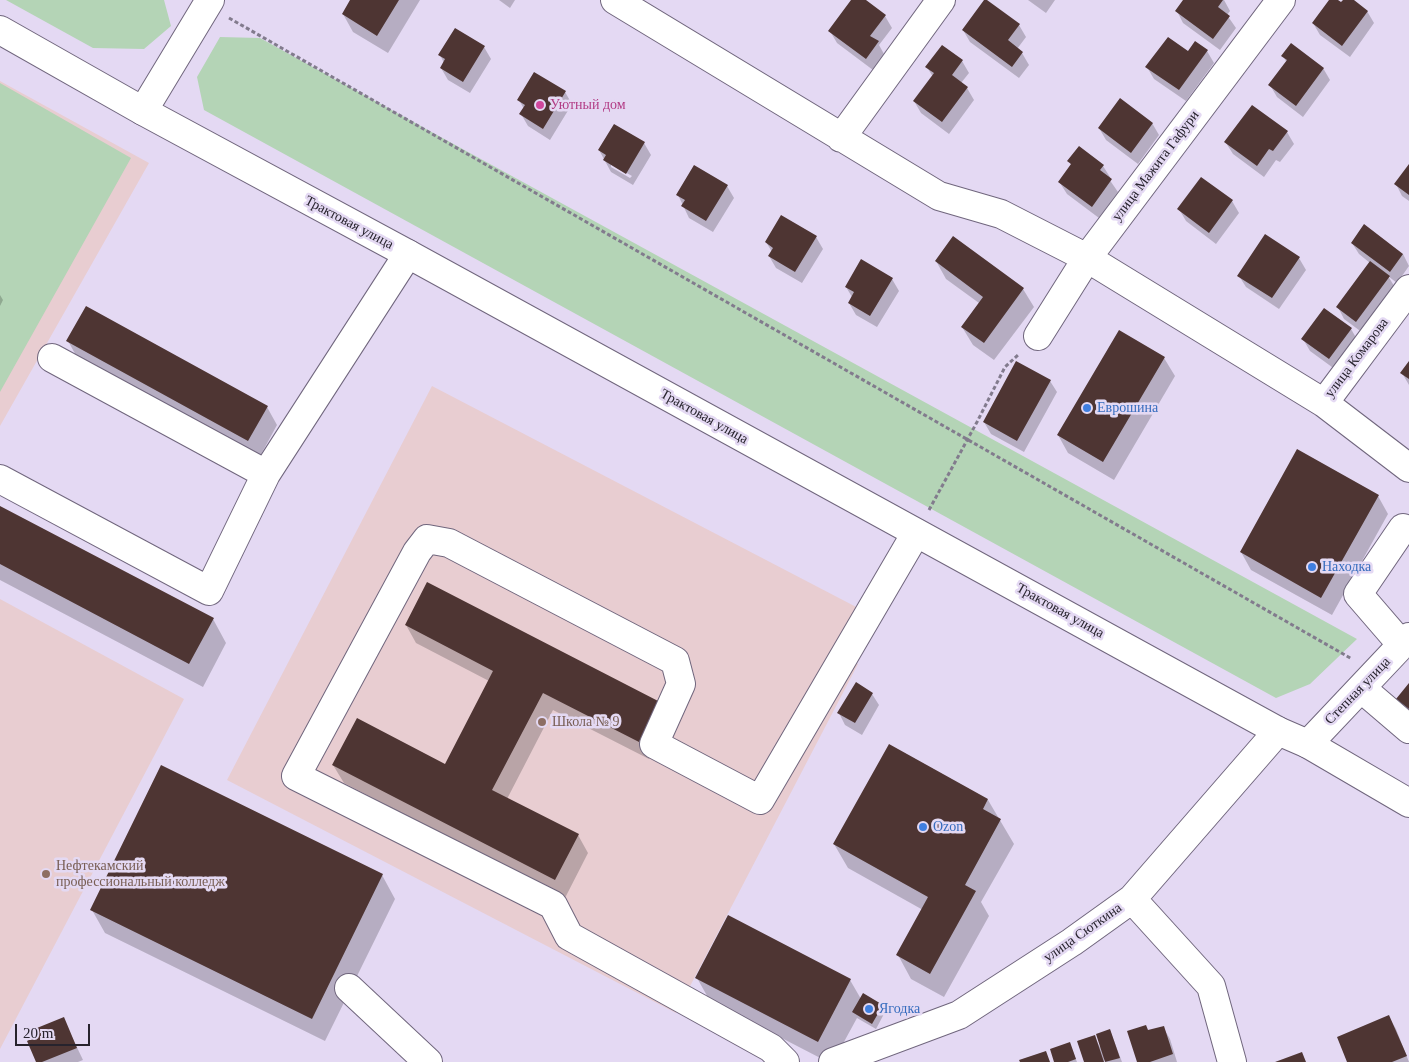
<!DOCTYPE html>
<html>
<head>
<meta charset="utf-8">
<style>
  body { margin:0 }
  #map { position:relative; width:1409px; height:1062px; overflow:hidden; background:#e4d9f3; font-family:Georgia,serif }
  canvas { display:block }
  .scale { position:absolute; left:15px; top:1024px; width:75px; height:22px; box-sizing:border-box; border:2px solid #27232d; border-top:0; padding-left:6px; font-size:15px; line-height:18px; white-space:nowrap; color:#27232d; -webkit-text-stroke:4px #e4d9f3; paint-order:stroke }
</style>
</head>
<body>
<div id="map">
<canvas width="1409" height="1062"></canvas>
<div class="scale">20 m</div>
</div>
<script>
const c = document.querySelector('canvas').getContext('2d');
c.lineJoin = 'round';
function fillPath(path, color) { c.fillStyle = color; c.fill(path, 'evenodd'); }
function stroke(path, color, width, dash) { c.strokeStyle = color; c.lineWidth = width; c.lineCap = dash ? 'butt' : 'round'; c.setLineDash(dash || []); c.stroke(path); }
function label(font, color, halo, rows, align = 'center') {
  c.font = font + ' Georgia,serif'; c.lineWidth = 5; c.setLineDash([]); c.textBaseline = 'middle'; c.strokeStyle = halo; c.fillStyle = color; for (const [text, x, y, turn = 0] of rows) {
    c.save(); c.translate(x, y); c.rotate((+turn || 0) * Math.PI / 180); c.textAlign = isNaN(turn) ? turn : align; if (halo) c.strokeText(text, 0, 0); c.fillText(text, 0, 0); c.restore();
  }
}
fillPath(new Path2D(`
  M0 81 149 163 0 426Z
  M432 386 862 610 839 654 858 664 676 1013 227 780Z
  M0 599 184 699 0 1049Z`), '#e8cdd1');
fillPath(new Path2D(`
  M6 0H164L171 26 144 49 93 48Z
  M220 37 260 38 1357 639 1310 684 1276 698 204 110 197 77Z
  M0 83 131 158 0 392Z`), '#b4d4b6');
fillPath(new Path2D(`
  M352 0H420L388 53 353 32 343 14Z
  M499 0H515L510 8Z
  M853 0H864L885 16 892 28 879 45 884 54 873 70 837 43 830 31Z
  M1028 0H1055L1046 13Z
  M1185 0H1224L1230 11 1227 15 1236 28 1220 50 1183 23 1177 11Z
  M1330 0H1336L1341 4 1344 0H1352L1367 11 1374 23 1350 57 1320 35 1313 23Z
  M1019 25 1026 37 1017 49 1022 53 1029 65 1019 78 970 42 963 30Z
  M1196 43 1207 51 1214 63 1186 101 1154 79 1147 67 1188 53Z
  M484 47 491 59 470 93 448 80 441 68 444 63 440 55Z
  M1283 56 1323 68 1330 80 1303 117 1277 97 1270 85 1287 63Z
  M962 61 969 73 961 83 967 88 974 100 949 134 921 113 914 101 933 77 927 67Z
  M565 92 572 104 550 140 528 126 521 114 524 109 519 100Z
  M1152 123 1159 135 1138 164 1106 140 1099 128Z
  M1287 132 1294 144 1280 162 1276 160 1264 177 1233 154 1226 143Z
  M644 143 651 155 633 185 611 172 599 150ZM611 164 632 176 630 178 611 167Z
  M1069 161 1103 166 1110 177 1109 179 1118 192 1099 218 1067 194 1060 183 1072 166Z
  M1409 166V201L1402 196 1396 184Z
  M727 186 734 198 713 232 689 218 678 195Z
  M1232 201 1239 213 1216 244 1186 221 1179 209Z
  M816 237 823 249 802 283 776 268 769 256 772 252 766 242Z
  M953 238 1023 289 1034 307 994 360 973 345 962 327 979 303 946 279 936 261Z
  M1352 243 1403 254 1409 266 1397 283 1388 276 1396 289 1363 333 1344 319 1338 307 1370 263 1359 254Z
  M1299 258 1306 270 1279 309 1246 287 1239 276Z
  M892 279 899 291 877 327 856 315 849 303 852 297 846 287Z
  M0 295 3 300 0 306Z
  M1351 329 1358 341 1336 370 1310 351 1303 339Z
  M1119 331 1164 358 1175 376 1114 480 1068 453 1058 435Z
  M68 341 267 407 277 425 259 458 78 359Z
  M1409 363V385L1402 373Z
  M1050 381 1057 392 1024 452 991 434 984 422Z
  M1378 496 1388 514 1332 615 1251 570 1241 552Z
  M0 508 213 619 226 643 203 687 0 580Z
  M406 625 669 721 649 759 553 710 507 799 578 835 588 853 565 898 344 783 333 765H446L489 681 416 643Z
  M1409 685V718L1398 699Z
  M872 694 879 705 862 735 845 725 839 713Z
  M988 800 1014 844 981 902 989 916 944 997 911 979 898 955 923 910 848 868 834 844Z
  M382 875 395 899 325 1041 105 933 92 910Z
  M697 978 850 980 861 999 882 1006 885 1012 876 1029 857 1018 833 1062H828L710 1001Z
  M1389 1017 1396 1029 1409 1062H1349Z
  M63 1018 83 1060 78 1062H37V1037Z
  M1163 1027 1170 1039 1177 1062H1138Z
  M1110 1030 1122 1062H1106L1104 1058V1062H1085L1094 1037 1100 1047Z
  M1072 1049 1077 1062H1056Z`), '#0003');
fillPath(new Path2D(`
  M350 0H399L377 36 342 14Z
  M851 0H866L886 15 870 36 879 41 866 59 828 31Z
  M984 0H987L1020 24 1008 40 1023 52 1012 67 962 30Z
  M1183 0H1223L1218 7 1230 16 1213 39 1175 11Z
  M1329 0H1338L1341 2 1343 0H1354L1368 11 1342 46 1312 23Z
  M455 28 485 46 463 82 440 68 445 59 438 55Z
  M1168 37 1188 51 1195 41 1208 50 1179 90 1145 67Z
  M1291 43 1324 68 1296 106 1268 85 1287 60 1281 56Z
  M942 45 963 60 952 75 968 87 942 122 913 101 934 73 925 67Z
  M534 72 566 91 543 129 519 114 525 105 517 100Z
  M1120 98 1153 123 1131 153 1098 128Z
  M1252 105 1288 131 1273 151 1269 149 1257 166 1224 142Z
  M614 124 645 142 626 174 603 160 606 155 598 150Z
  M1079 146 1104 165 1100 170 1112 179 1092 207 1058 182 1071 164 1067 161Z
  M1409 164V195L1394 184Z
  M694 165 728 185 706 221 681 206 685 200 676 195Z
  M1201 177 1233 200 1209 233 1177 209Z
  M781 215 817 236 795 272 768 256 773 248 765 242Z
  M1364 224 1403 254 1390 272 1351 243Z
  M1265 234 1300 257 1272 298 1237 276Z
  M953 236 1024 288 984 343 961 327 983 297 935 261Z
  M861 259 893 278 870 316 848 303 854 292 845 287Z
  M1370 261 1390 276 1356 322 1336 307Z
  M86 306 268 406 248 441 66 341Z
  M1324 308 1352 328 1329 359 1301 339Z
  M1119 330 1165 357 1103 462 1057 435Z
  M1016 361 1051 380 1017 441 983 422Z
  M1409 361V379L1400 373Z
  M1297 449 1379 495 1321 598 1240 552Z
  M0 506 214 618 189 664 0 564Z
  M427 582 660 702 639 742 543 693 492 790 579 834 555 880 332 765 357 718 445 764 493 671 405 625Z
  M856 682 873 693 855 723 837 713Z
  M1409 683V709L1396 699Z
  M889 744 988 799 983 809 1001 819 965 885 976 891 930 974 896 955 928 897 833 844Z
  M161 765 383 874 312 1019 90 910Z
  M728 915 851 979 818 1042 695 978Z
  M863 993 883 1005 872 1024 852 1012Z
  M1389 1015 1407 1056 1392 1062H1347L1337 1037Z
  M64 1017 77 1048 42 1062H36L27 1041 35 1037 32 1030Z
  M1146 1025 1148 1030 1164 1026 1173 1054 1150 1062H1137L1127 1031Z
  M1110 1029 1120 1058 1105 1062 1096 1034Z
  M1095 1035 1104 1062H1084L1077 1041Z
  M1070 1042 1076 1059 1068 1062H1054L1050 1049Z
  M1046 1051 1050 1062H1020L1019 1060Z
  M1302 1052 1306 1062H1275Z`), '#4e3533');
const minor = new Path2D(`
  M615 0 939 196 1001 214 1087 258 1324 403 1409 468
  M143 111 210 0
  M841 138 941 0
  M1038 336 1087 258 1281 0
  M52 358 266 474
  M1324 403 1409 289
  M0 479 209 591 266 474 408 254
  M1402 645 1358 594 1403 528 1409 530
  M1361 688 1409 729
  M1308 744 1409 637
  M1132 899 1211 986 1232 1062
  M349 988 428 1062
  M785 1062 771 1048 569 936 553 905 296 776 417 552 427 539 449 543 675 661 681 684 654 744 760 800 916 533
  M833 1062 959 1015 1072 942 1132 899 1278 731`);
const major = new Path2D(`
  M0 30 143 111 408 254 1278 731 1308 744 1409 803`);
stroke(minor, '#70667d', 30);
stroke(major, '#70667d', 30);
stroke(new Path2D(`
  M229 18 1352 659
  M929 510 977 422 1005 367 1019 354`), '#827b8d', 3, [4, 2.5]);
stroke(minor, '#fff', 28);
stroke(major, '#fff', 28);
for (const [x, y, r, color] of [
  [540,105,5,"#d1479c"],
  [1087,408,5,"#3f7fe0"],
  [1312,567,5,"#3f7fe0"],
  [542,722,5,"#8d6e63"],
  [923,827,5,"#3f7fe0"],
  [46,874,5,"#8d6e63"],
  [869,1009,5,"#3f7fe0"]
]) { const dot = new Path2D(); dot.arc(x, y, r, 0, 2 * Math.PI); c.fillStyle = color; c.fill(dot); stroke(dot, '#e4d9f3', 2); }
label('14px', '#b23c85', '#e4d9f3', [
  ["Уютный дом",550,105]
], 'left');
label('14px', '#27232d', '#e4d9f3', [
  ["улица Мажита Гафури",1156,166,-53],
  ["Трактовая улица",349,223,28],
  ["улица Комарова",1357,358,-53],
  ["Трактовая улица",704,417,29],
  ["Трактовая улица",1060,611,29],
  ["Степная улица",1358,691,-46],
  ["улица Сюткина",1083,933,-35]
]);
label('14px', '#366cbe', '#e4d9f3', [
  ["Еврошина",1097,408],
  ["Находка",1322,567],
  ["Ozon",933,827],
  ["Ягодка",879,1009]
], 'left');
label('14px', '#785e54', '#e4d9f3', [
  ["Школа № 9",552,722],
  ["Нефтекамский",56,866],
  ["профессиональный колледж",56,882]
], 'left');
</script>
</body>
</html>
